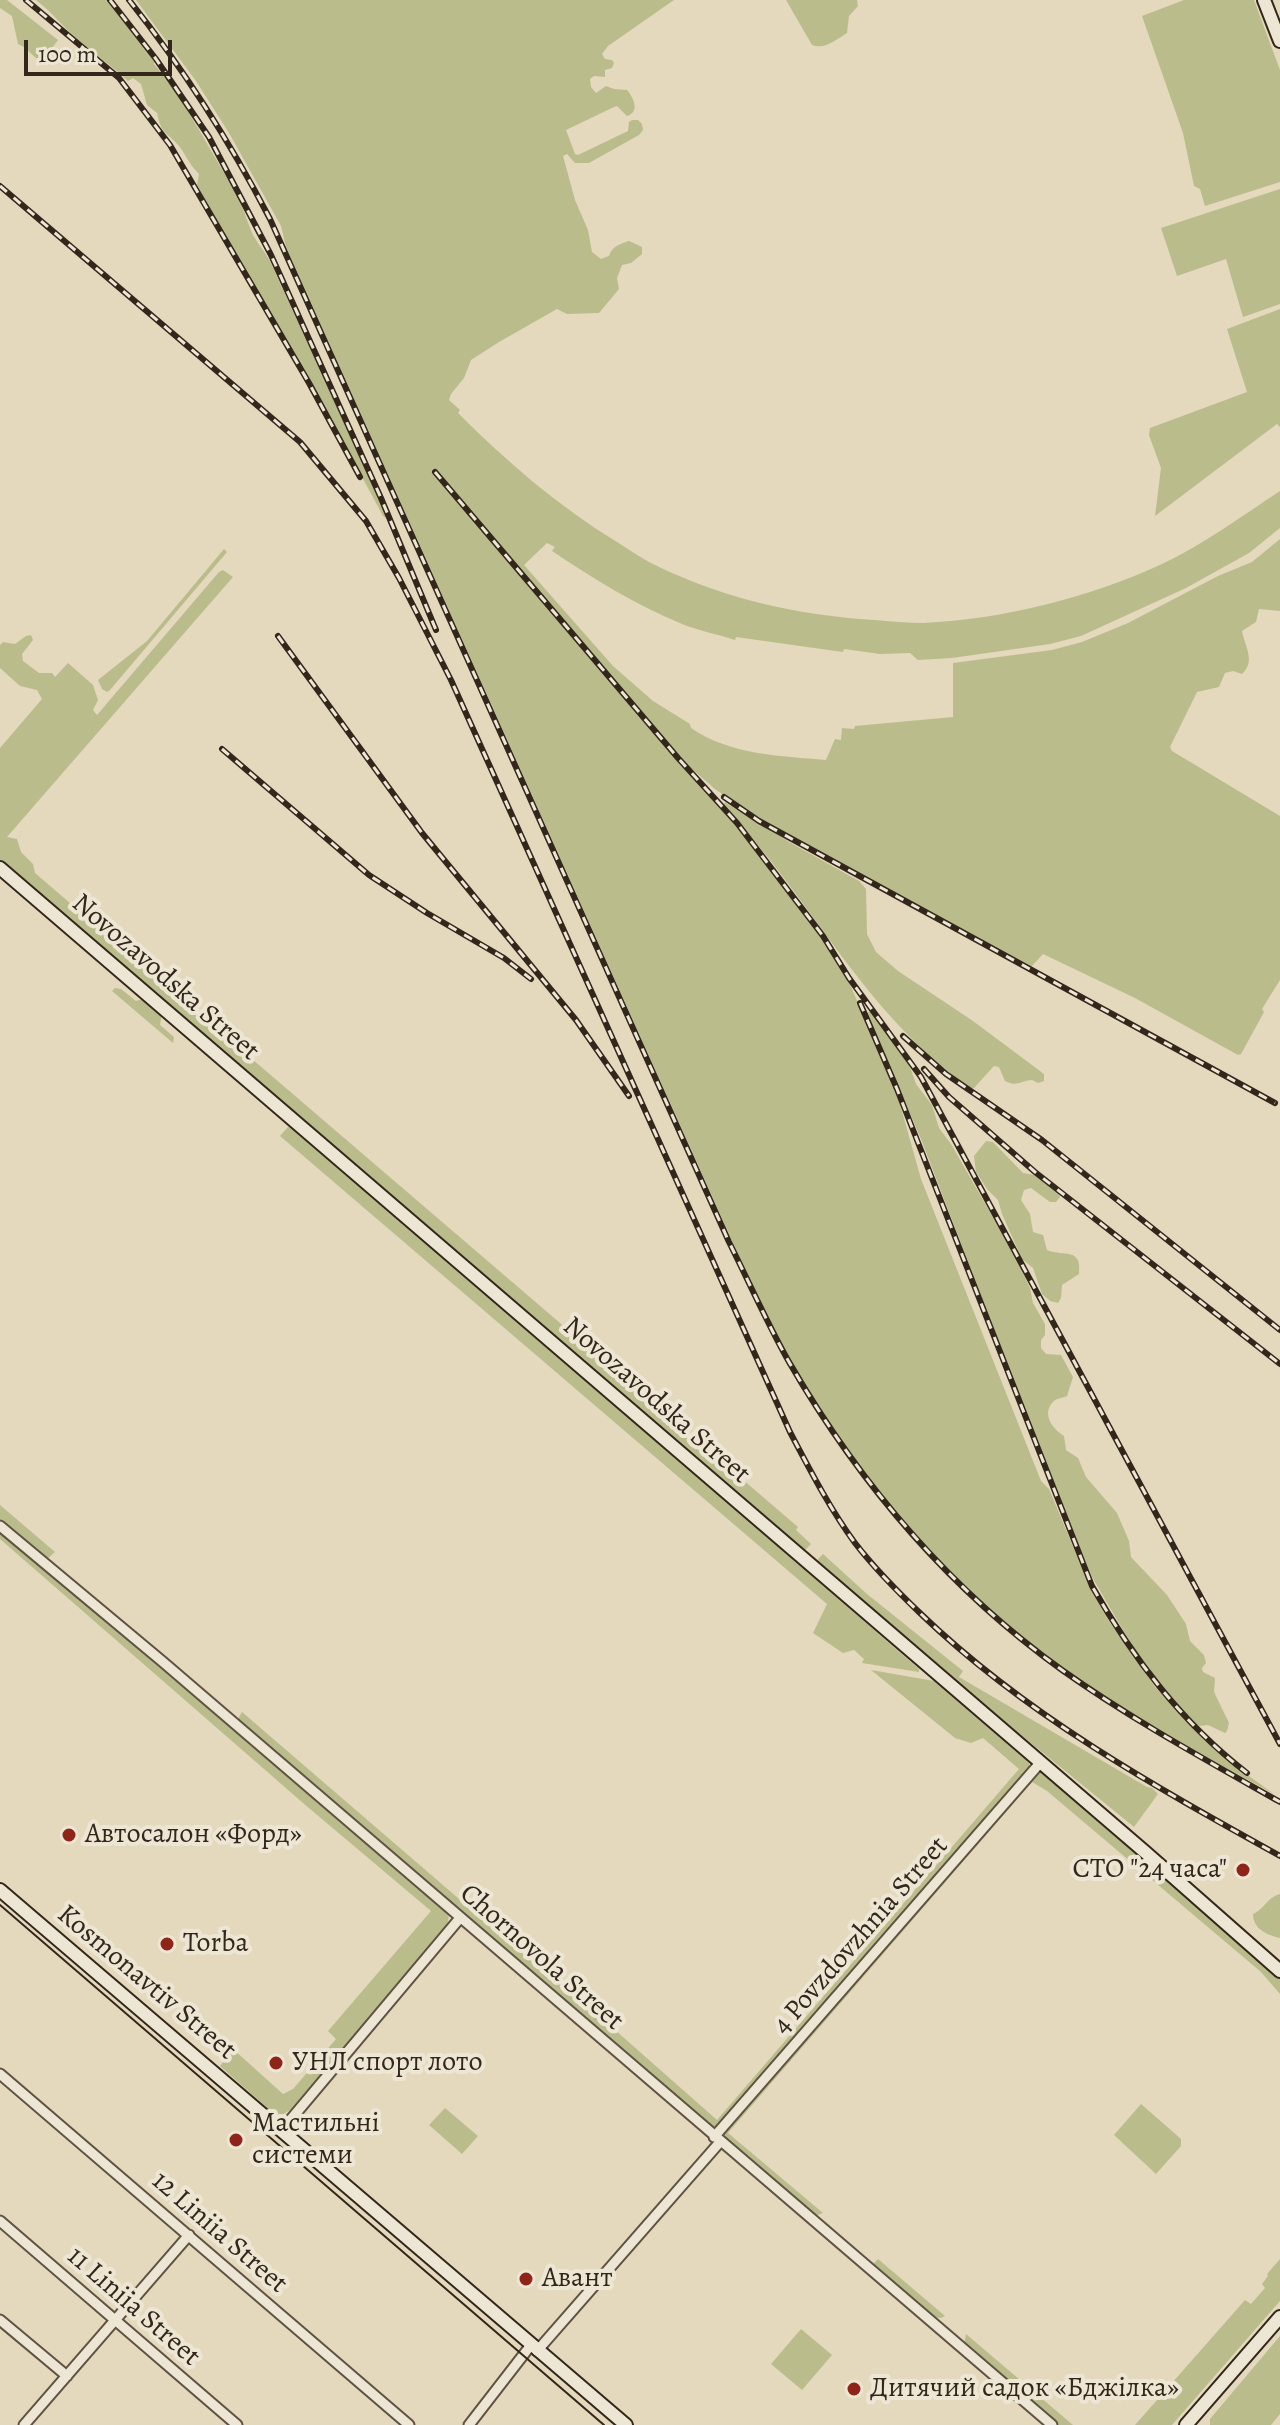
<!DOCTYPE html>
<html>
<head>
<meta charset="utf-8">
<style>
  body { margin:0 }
  #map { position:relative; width:1280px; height:2425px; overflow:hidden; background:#e4d8bd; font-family:Alegreya,serif }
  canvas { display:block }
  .scale { position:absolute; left:24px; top:40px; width:148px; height:36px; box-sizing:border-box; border:4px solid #33261a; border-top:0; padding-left:10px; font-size:24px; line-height:28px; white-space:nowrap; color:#33261a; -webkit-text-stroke:6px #ede6d4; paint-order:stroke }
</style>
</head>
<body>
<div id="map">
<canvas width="1280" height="2425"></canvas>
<div class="scale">100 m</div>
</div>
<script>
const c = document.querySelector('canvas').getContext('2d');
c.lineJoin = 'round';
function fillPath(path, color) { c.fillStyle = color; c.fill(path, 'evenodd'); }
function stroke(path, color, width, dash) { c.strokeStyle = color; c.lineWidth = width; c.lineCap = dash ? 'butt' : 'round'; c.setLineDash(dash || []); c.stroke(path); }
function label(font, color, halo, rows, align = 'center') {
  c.font = font + ' Alegreya,serif'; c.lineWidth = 8; c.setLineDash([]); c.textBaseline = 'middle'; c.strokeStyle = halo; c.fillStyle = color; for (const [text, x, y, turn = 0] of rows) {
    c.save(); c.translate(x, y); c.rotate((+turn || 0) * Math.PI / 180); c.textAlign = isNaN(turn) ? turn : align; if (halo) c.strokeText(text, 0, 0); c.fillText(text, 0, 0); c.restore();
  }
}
fillPath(new Path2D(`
  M0 0H7L58 40 45 58 37 59 24 47 18 44 12 16 0 8Z
  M36 0H109L155 60 154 64C185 100 206 144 231 184 241 199 246 219 253 235 258 244 265 252 270 261L388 519 383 516 311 382 251 282 197 185 199 174C190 166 186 155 179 146 167 132 161 134 157 113L147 105 141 84 133 78 128 81C113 67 94 54 78 40 63 27 52 12 36 0Z
  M136 0H674L608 46 602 54 605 59 612 60 614 63 612 68 605 70V77L594 76 590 79 591 87 596 93 606 86 614 89 627 90C634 98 640 112 627 116L617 106 614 107 566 130 575 154 578 155 628 131 629 122 632 120H638L642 124 643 130 639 135 589 163H575L567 154 563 156 575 200 588 230 592 252 601 259 609 256C612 246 620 244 629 241L642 247V254L631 263 622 265 617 278 619 289 599 313 567 314 557 309 499 342 471 360 464 378 451 394 449 400 460 410 458 413C507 462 558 506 617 542 631 551 644 560 659 567 729 600 798 615 874 620 890 621 907 623 923 623 1004 619 1088 598 1162 564 1204 544 1242 516 1280 491V528L1249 553 1186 588 1081 636 1050 644 952 658 918 660 910 653 880 654 844 649 843 652 736 637 735 640C718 634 699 631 682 624 636 605 594 579 552 551L555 547 547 543 524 565 613 666 653 701 690 724 691 728C730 755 781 756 826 760L835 739 841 740 842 728 854 729 855 726 953 717V663L1052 650 1082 642 1128 623 1218 576 1252 562 1280 539V611L1259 609 1256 622 1242 631C1245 647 1256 661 1242 674L1233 671 1225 673 1219 687 1197 692 1170 747 1172 751 1280 816V980L1262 1009 1264 1012 1241 1054 1238 1055 1135 998 1043 954 1031 967 760 820 715 789 678 757 434 472 677 760 735 823 823 938 848 980 896 1090 921 1179 1041 1481 1049 1489 1090 1587 1107 1618 1156 1688 1201 1737 1228 1761 1274 1794C1183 1745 1092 1694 1012 1628 922 1554 846 1460 789 1358 768 1321 751 1281 733 1243L286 247 281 226 229 133 196 81Z
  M786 0H857L858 6 849 16 847 33C837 39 825 50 812 45Z
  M1184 0H1254L1280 70V182L1205 206 1200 189 1194 186 1183 133 1142 16Z
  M1280 189V304L1243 317 1226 259 1177 276 1161 228Z
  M1280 309V427L1277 424 1155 516 1161 468 1149 435 1150 428 1247 392 1227 329Z
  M224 549 227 552 110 690 107 692 102 689 98 680 147 641Z
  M223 570 233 577 7 837 17 839 21 852 33 864 35 873 798 1527 796 1530 811 1544 805 1550 802 1549 0 861V748L42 699 37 690 20 686 0 668V645L3 642 15 644 26 636 31 635 33 640 22 654 23 661 39 673H52L55 677 68 663 93 685 98 700 93 710 97 715 219 572Z
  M725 802 791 843 859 881 866 889 867 934 876 952 898 971 973 1021 1044 1074V1081L1038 1083 1032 1080C1020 1081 1017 1087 1005 1081L999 1067 994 1066 974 1088H971C866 1017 812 899 726 809L723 805Z
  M115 988 121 989 136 1001 143 999 162 1013 160 1025 174 1037 173 1043 112 991Z
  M868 1012H873L908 1061 916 1084 932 1105 939 1128 951 1144 1014 1254 1030 1288 1033 1303 1045 1324V1335L1041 1340V1348L1046 1354 1061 1355 1073 1377 1067 1396C1063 1398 1057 1398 1054 1401 1040 1414 1054 1430 1064 1436L1066 1450 1078 1458 1086 1477 1117 1513 1129 1541 1131 1557 1167 1595 1186 1624 1190 1641 1204 1655 1206 1663 1202 1668 1203 1672 1215 1678 1214 1692 1229 1723 1227 1731 1225 1733 1208 1725 1200 1726 1195 1724 1169 1697 1134 1649 1092 1577 1044 1460 921 1139 868 1016Z
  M288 1127H295L919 1669V1672L862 1663 864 1659 854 1650 843 1653 813 1633 827 1604 280 1136Z
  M986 1141 993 1142 1023 1173 1035 1175 1059 1194 1060 1197 1056 1202H1050L1031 1188 1024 1190 1021 1200 1030 1214 1033 1232 1043 1235 1047 1250C1065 1257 1082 1247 1079 1274L1062 1285 1061 1298 1058 1303 1050 1301 1042 1294 1033 1268 1022 1259 1002 1214 998 1200 987 1189 976 1172 974 1156Z
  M0 1505 55 1552 45 1561 0 1524Z
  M0 1531 449 1914 447 1927 290 2110 282 2115 272 2112 220 2066 233 2049 283 2094 293 2089 336 2039 328 2031 431 1911 303 1803 0 1539Z
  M823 1554 867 1594 963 1671 959 1677 1147 1787 1152 1788 1158 1794 1134 1827 956 1682 819 1563 818 1559Z
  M871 1670 934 1681 1029 1763V1772L716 2130 709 2129 239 1720V1717L242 1712 552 1979 555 1977 717 2120 1019 1769 983 1738 971 1743 955 1738Z
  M1038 1772H1041L1280 1979V1994L1261 1972 1047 1791 1032 1782 728 2133 823 2213 815 2216 722 2135Z
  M1280 1894V1938C1267 1935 1253 1929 1253 1914 1265 1909 1266 1898 1280 1894Z
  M1141 2104 1181 2139V2146L1156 2174 1114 2135Z
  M445 2108 478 2136 462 2154 429 2125Z
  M878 2259 945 2316 941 2318 931 2317 875 2268 874 2263Z
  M1280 2259V2301L1172 2425H1135L1245 2300 1251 2304 1265 2288 1262 2284 1268 2276 1267 2274Z
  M801 2329 832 2355 802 2390 771 2364Z
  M966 2334 1073 2425H1059L964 2345Z
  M1280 2336V2414L1271 2425H1210V2419Z`), '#bbbc8c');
const street = new Path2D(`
  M0 1526 163 1662 1052 2425
  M0 2074 409 2425
  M281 2131 460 1918
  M714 2137 1040 1763
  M0 2221 237 2425
  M0 2320 67 2376
  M537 2351 720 2142
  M24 2425 189 2235
  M469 2425 531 2345`);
const secondary = new Path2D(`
  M1264 0 1280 41
  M0 868 1145 1852 1280 1971
  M0 1890 626 2425
  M1186 2425 1280 2317`);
stroke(street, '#5f5243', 13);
stroke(secondary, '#33261a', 16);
stroke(street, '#ede6d4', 9);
stroke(secondary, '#ede6d4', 12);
stroke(new Path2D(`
  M0 1905 604 2425`), '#33261a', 2);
const rail = new Path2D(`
  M26 0 119 78 170 145 309 383 360 477
  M110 0 156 59 209 137 271 255 381 498 436 630
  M129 0C183 68 230 142 270 219L729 1242C749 1282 767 1323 789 1362 858 1481 949 1589 1062 1670 1131 1719 1206 1760 1280 1802
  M0 186 300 442 366 521 399 578 451 680 790 1432C810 1470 830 1509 855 1543 875 1569 898 1592 921 1614 1026 1715 1154 1786 1280 1856
  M435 472 678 758 737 823 823 936 849 978 921 1077 1280 1744
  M278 636 422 833 576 1020 629 1096
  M222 749 369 875 427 913 504 958 531 979
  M724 797 759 821 1275 1103
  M860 1003 897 1089 1092 1586C1133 1658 1181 1722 1247 1773
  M903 1036 946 1074 1042 1140 1280 1330
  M924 1069 949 1097 1035 1172 1280 1364`);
stroke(rail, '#33261a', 6);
stroke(rail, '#ede6d4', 3, [9]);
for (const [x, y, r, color] of [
  [69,1835,8,"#8f2418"],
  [1243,1870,8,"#8f2418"],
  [167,1944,8,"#8f2418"],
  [276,2063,8,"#8f2418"],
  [236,2140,8,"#8f2418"],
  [526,2279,8,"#8f2418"],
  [854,2389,8,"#8f2418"]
]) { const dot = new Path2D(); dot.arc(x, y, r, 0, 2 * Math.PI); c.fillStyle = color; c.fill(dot); stroke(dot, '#ede6d4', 3); }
label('28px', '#33261a', '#ede6d4', [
  ["Novozavodska Street",165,978,41],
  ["Novozavodska Street",656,1401,41],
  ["4 Povzdovzhnia Street",861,1936,-49],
  ["Chornovola Street",541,1958,41],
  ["Kosmonavtiv Street",146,1983,40],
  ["12 Liniia Street",219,2233,41],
  ["11 Liniia Street",133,2307,41]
]);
label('28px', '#33261a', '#ede6d4', [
  ["Автосалон «Форд»",85,1835],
  ["СТО \"24 часа\"",1227,1870,"right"],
  ["Torba",183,1944],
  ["УНЛ спорт лото",292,2063],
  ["Мастильні",252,2124],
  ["системи",252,2156],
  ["Авант",542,2279],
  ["Дитячий садок «Бджілка»",870,2389]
], 'left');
</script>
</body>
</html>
